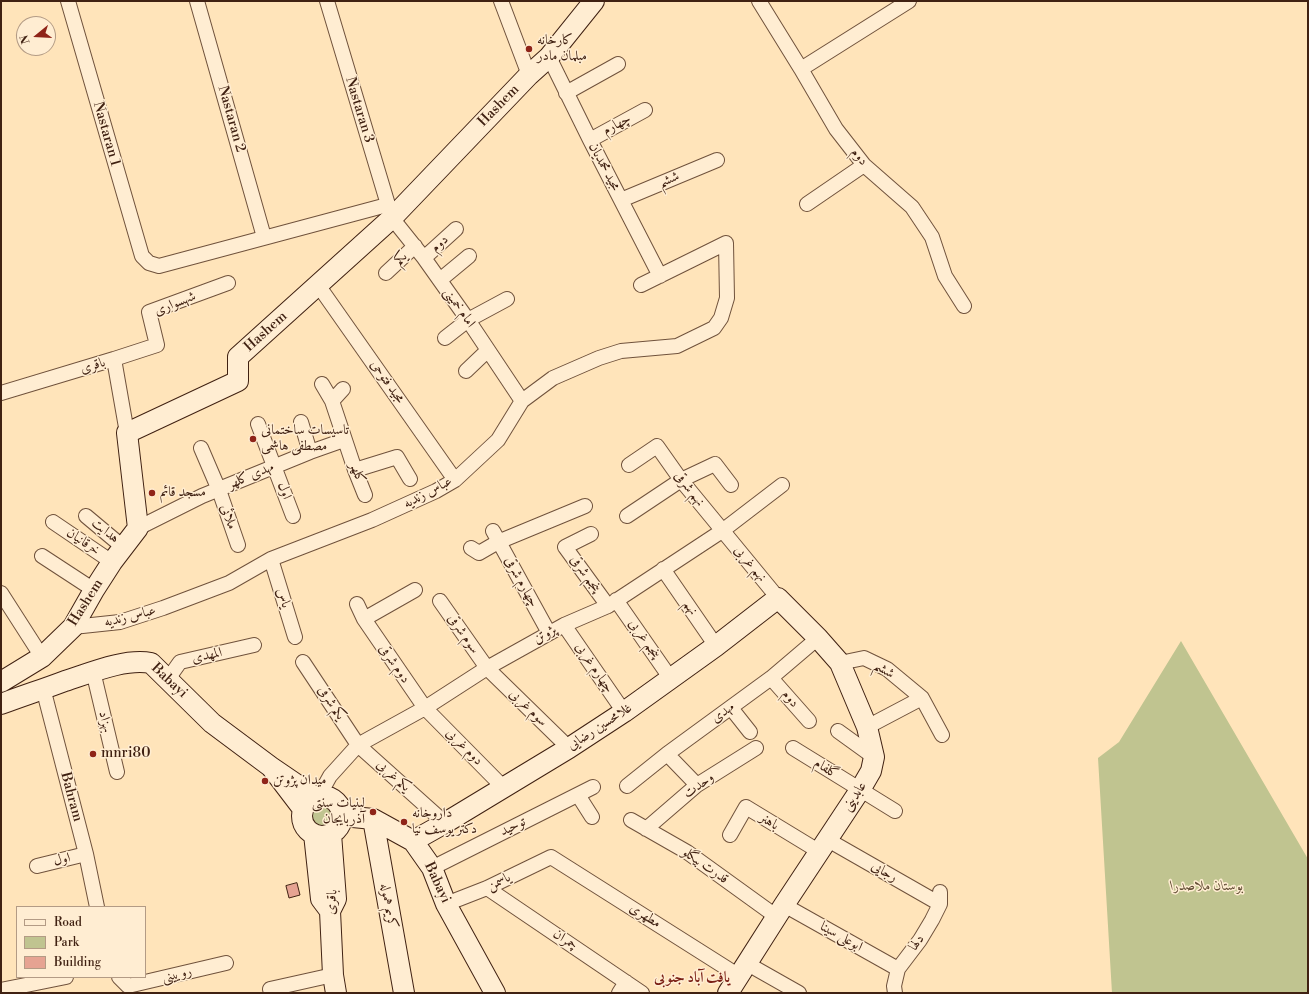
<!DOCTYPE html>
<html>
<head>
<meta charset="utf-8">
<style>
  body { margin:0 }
  #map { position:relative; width:1309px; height:994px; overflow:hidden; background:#ffe4ba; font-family:"Libre Bodoni",serif }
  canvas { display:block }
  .frame { position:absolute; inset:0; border:2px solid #402112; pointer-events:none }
  .legend { position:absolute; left:16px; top:906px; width:130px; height:72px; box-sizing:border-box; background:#ffedd2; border:1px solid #b39b85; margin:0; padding:5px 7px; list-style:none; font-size:12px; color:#402112 }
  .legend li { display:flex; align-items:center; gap:8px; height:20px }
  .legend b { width:20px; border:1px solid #b39b85 }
  .north { position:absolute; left:16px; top:16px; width:40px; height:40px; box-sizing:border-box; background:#ffedd2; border:1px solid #b39b85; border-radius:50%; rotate:252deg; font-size:11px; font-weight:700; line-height:16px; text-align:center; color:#402112 }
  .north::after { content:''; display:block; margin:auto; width:14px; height:18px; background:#8f2418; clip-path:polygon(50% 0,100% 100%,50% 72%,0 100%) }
</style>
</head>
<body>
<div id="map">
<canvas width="1309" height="994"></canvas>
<div class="frame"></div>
<ul class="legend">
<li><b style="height:5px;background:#ffedd2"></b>Road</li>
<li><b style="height:11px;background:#c0c490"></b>Park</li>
<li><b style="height:11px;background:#e6a392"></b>Building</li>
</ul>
<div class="north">N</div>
</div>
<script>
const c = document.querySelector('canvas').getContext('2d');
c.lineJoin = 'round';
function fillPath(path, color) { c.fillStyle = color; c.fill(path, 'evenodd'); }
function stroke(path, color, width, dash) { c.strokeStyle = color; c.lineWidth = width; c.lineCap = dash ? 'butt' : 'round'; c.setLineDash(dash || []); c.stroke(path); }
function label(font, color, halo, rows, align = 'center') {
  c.font = font + ' "Libre Bodoni",Amiri,serif'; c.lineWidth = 3; c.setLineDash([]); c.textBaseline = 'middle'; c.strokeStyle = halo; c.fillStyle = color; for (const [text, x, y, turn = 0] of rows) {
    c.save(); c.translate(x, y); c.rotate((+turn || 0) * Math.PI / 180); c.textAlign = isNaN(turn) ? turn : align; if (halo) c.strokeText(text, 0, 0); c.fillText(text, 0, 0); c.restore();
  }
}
fillPath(new Path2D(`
  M1181 641 1308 859V993H1112L1098 758 1119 742Z
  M321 799C335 802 337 809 336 822L328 830 312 829 306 821 305 811Z`), '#c0c490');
const building = new Path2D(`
  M297 883 300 895 289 898 286 886Z`);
fillPath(building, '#e6a392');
stroke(building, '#402112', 1);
const street = new Path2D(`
  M68 1 142 256 149 263 159 266 387 205
  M197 1 264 237
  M327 1 392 218 424 258 468 320 522 401
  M501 1 529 75
  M759 1 801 69 836 129 864 165 912 207 932 237 945 276 964 306
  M549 57 590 140 660 276
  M801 69 909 1
  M566 93 618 64
  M590 140 645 110
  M621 200 717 160
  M807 204 864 165
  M424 258 456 229
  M386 273 415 246
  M440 280 469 256
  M318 285 455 480
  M445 338 468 320 507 299
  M114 359 157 345 149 312 228 283
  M466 371 488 350
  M322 384 332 401 355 470 365 495
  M1 393 114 359 127 433
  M332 401 343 389
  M301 422 310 452
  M258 424 293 516
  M201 448 219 490 238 545
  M629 465 657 446 681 480 778 598
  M355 470 397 457 410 479
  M86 516 123 547
  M627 516 681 480 715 464 731 485
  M53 522 112 562
  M138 528 202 496 310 452 344 440
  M493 531 549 633
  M591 534 565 547 608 606
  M471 548 479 553 498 542 585 506
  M42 556 94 590
  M271 559 295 637
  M663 569 716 646
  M1 593 42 657
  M616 600 671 679
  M440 601 487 668 569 748
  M357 604 364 619 425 708 503 787
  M364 619 415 590
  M564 625 624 712
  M73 627 120 622 163 608 229 583 271 559 372 520 436 491 455 480 498 440 522 401 553 378 599 358 621 351 677 346 714 328 721 318 727 298 726 243 641 285
  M303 662 358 745 445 823
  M840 663 864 658 887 669 922 698 942 735
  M93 671 117 772
  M771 678 809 721
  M168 679 180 662 254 645
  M43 688 86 854 97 907
  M731 708 750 732
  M867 727 922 698
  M838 731 874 757
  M793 748 895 811
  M667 754 697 785
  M627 786 667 754 771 678 818 638
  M578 795 592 817
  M319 796 330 776 358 745 425 708 487 668 564 625 608 606 722 531 782 485
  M631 820 687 852 777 917
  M646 829 697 785 756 748
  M730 835 746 807 820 852
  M828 840 940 904
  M37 866 86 854
  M432 868 593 787
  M487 888 642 993
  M446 904 487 888 551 857 739 976
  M784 905 898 969
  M746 963 799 993
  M119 977 128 986 226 963
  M1 990 66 977
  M271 993 270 989 333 975
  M619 993 626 982
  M895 993 894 986 898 969 920 940 932 920 940 904V892`);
const secondary = new Path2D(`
  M1 682 42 657 73 627 94 590 112 562 138 528 127 433 238 381V357L392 218 529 75 549 57 594 1
  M1 704C22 696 44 689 65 681 90 673 125 658 151 663L212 723 271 767
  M302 816a20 20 0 1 1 40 0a20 20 0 1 1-40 0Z
  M303 809 271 767 315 797
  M343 816 373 819 413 841 432 868 446 904 495 993
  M373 819 404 993
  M314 834 321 899 330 911
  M331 834 336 899 330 911 333 975 336 993
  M413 841 445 823 569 748 624 712 716 646 778 598 818 638 840 663 867 727 874 757 871 771 860 790 784 905 728 993`);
stroke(street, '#70523c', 16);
stroke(secondary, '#402112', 22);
stroke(street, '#ffedd2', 14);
stroke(secondary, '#ffedd2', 20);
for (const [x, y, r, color] of [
  [529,49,4,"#8f2418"],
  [253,439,4,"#8f2418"],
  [152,493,4,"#8f2418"],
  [93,754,4,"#8f2418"],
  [265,781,4,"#8f2418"],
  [373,812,4,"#8f2418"],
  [404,822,4,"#8f2418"]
]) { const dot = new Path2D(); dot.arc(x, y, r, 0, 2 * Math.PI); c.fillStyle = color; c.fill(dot); stroke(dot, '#ffedd2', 1.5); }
label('14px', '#402112', '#ffedd2', [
  ["کارخانه",537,41],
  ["مبلمان مادر",537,57],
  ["تاسیسات ساختمانی",261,431],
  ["مصطفی هاشمی",261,447],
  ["مسجد قائم",160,493],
  ["mnri80",101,754],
  ["میدان پژوتن",273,781],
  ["لبنیات سنتی",365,804,"right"],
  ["آذربایجان",365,820,"right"],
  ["داروخانه",412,814],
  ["دکتر یوسف نیا",412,830]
], 'left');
label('14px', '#402112', '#ffedd2', [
  ["Hashem",499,106,-46],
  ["Nastaran 3",359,110,73],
  ["Nastaran 2",231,119,74],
  ["چهارم",617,125,-28],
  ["Nastaran 1",106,134,74],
  ["دوم",859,157,50],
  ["مجید محمدیان",604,167,62],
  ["ششم",669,180,-22],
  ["دوم",440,244,-43],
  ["یکم",401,259,-43],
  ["شهسواری",175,304,-22],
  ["امام خمینی",459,308,55],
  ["Hashem",266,332,-42],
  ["باقری",93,366,-17],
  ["مجید فتوحی",387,382,55],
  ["کلهر",357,473,69],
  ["مهدی کلهر",251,476,-23],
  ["نهم شرقی",689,489,52],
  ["اول",284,491,70],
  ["عباس زندیه",428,493,-28],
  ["ملائی",228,517,70],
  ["هدایت",105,531,39],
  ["خرقانیان",83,542,34],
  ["نهم غربی",750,564,50],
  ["پنجم شرقی",585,574,54],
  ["چهارم شرقی",521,582,61],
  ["یاس",283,598,72],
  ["Hashem",86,603,-58],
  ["نهم",690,608,55],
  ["عباس زندیه",130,617,-14],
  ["سوم شرقی",463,634,55],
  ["پژوتن",545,635,-29],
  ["پنجم غربی",644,639,55],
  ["المهدی",207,656,-13],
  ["دوم شرقی",394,664,55],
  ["چهارم غربی",594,668,56],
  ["ششم",884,670,32],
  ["Babayi",169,681,43],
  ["دوم",790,699,49],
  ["یکم شرقی",331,703,56],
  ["سوم غربی",528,708,44],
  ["مهدی",723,713,-36],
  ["بهزاد",105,722,76],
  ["غلامحسین رضایی",600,727,-33],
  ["دوم غربی",464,747,45],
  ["گلفام",826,769,32],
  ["یکم غربی",393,776,42],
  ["وحدت",699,786,-36],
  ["Bahram",71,797,75],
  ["عابدینی",855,797,-58],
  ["باهنر",769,822,31],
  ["توحید",513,827,-26],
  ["اول",62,860,-14],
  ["قدرت بیگلو",705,866,35],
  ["رجایی",884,872,30],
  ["یاسمن",499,882,-25],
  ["Babayi",437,883,65],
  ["باقری",332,902,-84],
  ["کریم هموله",388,906,80],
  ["مطهری",645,916,32],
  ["ابوعلی سینا",841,937,29],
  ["چمران",565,940,34],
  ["دلها",917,943,-56],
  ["رویینی",177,975,-13]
]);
label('italic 14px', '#604a32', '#ffedd2', [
  ["بوستان ملاصدرا",1207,887]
]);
label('bold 15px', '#7a1f14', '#ffedd2', [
  ["یافت آباد جنوبی",692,978]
]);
</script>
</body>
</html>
